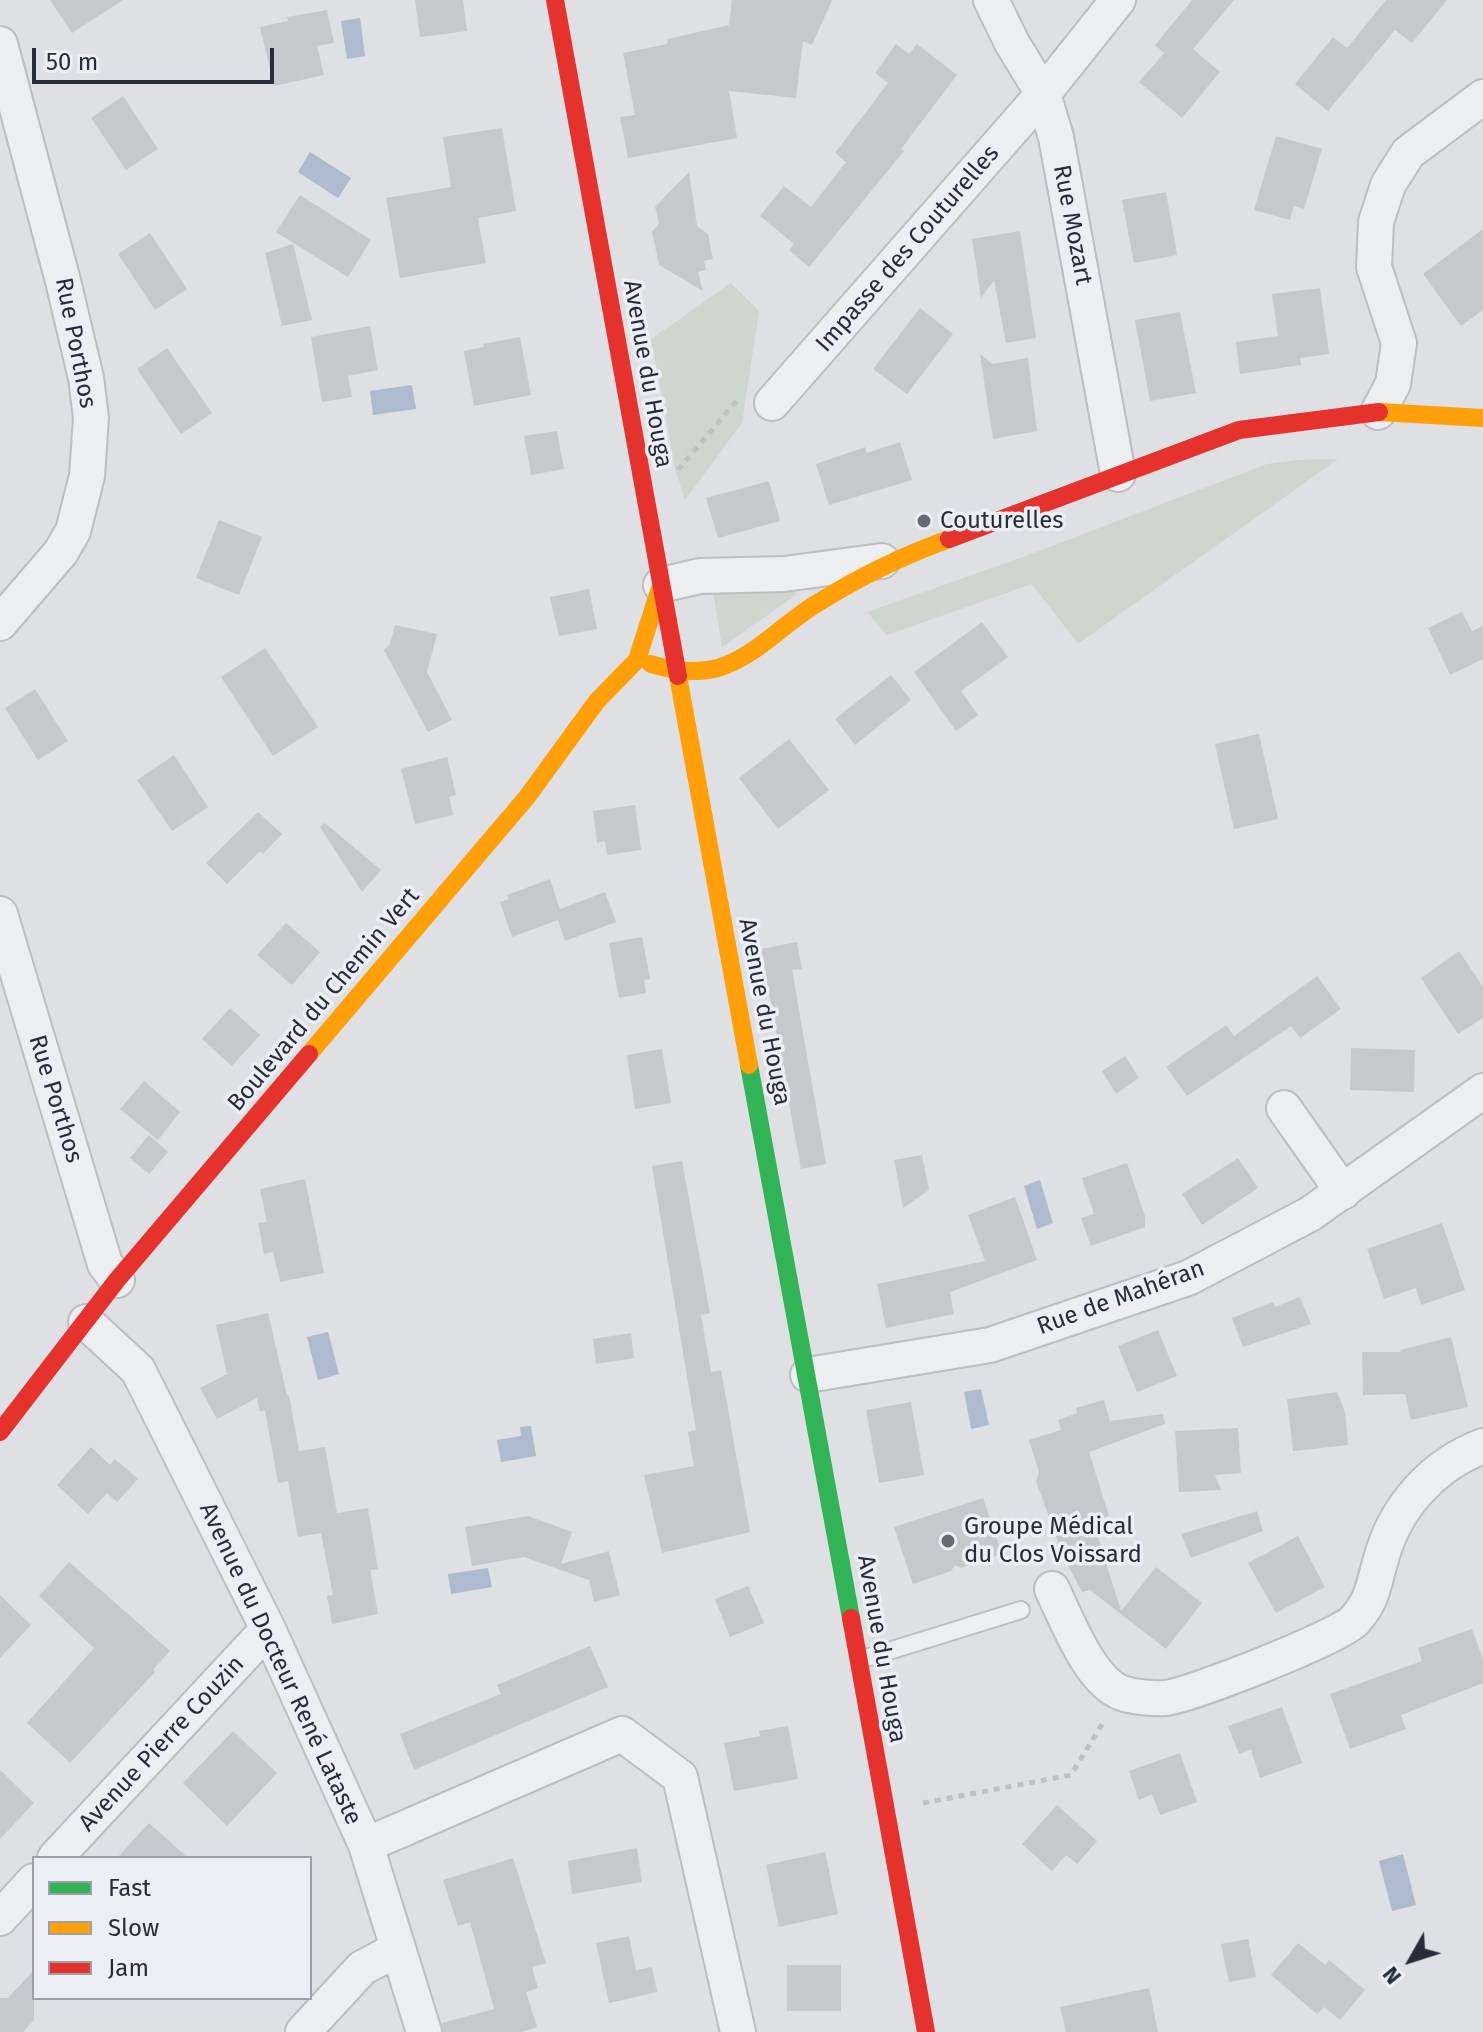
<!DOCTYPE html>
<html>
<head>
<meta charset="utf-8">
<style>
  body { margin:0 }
  #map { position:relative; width:1483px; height:2032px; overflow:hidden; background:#dee0e3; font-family:"Fira Sans",sans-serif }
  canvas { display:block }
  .legend { position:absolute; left:32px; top:1856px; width:280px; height:144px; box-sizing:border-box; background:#ebeef3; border:2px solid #9da0a9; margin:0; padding:10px 14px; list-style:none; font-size:24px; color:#272c3a }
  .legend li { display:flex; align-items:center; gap:16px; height:40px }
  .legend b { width:40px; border:2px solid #9da0a9 }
  .north { position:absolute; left:1371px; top:1920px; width:80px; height:80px; -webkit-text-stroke:6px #ebeef3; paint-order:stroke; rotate:231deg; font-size:22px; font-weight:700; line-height:32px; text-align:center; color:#272c3a }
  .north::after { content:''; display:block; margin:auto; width:28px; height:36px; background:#272c3a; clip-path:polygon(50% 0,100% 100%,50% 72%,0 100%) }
  .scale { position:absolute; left:32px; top:48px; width:242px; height:36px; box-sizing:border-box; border:4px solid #272c3a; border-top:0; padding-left:10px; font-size:24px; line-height:28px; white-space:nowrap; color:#272c3a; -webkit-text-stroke:6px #ebeef3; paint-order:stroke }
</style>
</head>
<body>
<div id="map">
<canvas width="1483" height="2032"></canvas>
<ul class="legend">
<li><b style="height:10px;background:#30b455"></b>Fast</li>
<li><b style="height:10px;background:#ff9f0a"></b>Slow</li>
<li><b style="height:10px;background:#e5322d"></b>Jam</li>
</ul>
<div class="north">N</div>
<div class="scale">50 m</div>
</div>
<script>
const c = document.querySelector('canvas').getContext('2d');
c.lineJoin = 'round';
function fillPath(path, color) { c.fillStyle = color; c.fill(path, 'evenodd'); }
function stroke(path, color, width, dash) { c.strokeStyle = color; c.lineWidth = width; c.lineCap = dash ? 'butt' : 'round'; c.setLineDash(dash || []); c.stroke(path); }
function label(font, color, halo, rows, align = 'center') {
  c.font = font + ' "Fira Sans",sans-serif'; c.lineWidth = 7; c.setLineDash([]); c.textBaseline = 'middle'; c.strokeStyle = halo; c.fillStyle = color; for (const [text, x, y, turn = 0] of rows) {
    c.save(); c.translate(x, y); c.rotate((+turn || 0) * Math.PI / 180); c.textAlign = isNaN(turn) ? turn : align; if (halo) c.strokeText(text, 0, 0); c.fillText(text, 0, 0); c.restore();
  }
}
fillPath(new Path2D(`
  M731 283 759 311 742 423 685 500 676 472 651 339Z
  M1338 459 1078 644 1032 584 887 635 867 612 1023 557 1267 464 1297 460Z
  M789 587 797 594 722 647 713 591Z`), '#ced6cf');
fillPath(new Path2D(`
  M360 18 365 56 347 59 341 21Z
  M310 152 351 178 338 198 298 172Z
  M412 385 416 409 373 415 370 391Z
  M1040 1180 1053 1223 1037 1229 1024 1186Z
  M328 1332 339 1374 318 1380 307 1337Z
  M981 1389 989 1425 971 1429 964 1392Z
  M531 1426 536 1456 501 1462 497 1440 521 1436 520 1427Z
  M488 1568 492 1587 451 1594 448 1574Z
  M1403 1854 1416 1905 1392 1911 1379 1861Z`), '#aebacd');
fillPath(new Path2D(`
  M50 0H123L72 33Z
  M415 0H463L467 31 420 37Z
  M732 0H832L812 45 803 41 796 98 729 91 737 138 628 158 620 117 635 115 623 53 667 44 668 39 729 25Z
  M1192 0H1234L1193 49 1220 72 1182 118 1139 82 1164 53 1155 45Z
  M1386 0H1447L1412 43 1395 30 1328 111 1295 84 1333 37 1347 48Z
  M327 10 334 43 317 46 324 75 274 86 260 27 288 21 287 17Z
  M896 44 909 54 917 44 957 75 901 149 904 151 809 267 789 250 794 244 760 216 784 186 811 207 846 162 835 153 888 83 875 73Z
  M123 96 158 149 126 170 91 118Z
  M502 128 516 211 478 218 486 263 400 278 386 198 451 187 443 137Z
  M1276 136 1322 149 1304 209 1294 206 1290 220 1254 210Z
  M689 172 697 226 708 234 713 259 704 261 706 270 698 272 703 291 659 265 652 232 659 223 655 207Z
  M1166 192 1177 255 1134 263 1122 200Z
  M300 195 371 240 348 277 276 232Z
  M1483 229V310L1461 326 1423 274Z
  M1020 231 1036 338 1006 343 994 280 981 298 972 239Z
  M150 233 187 289 155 310 118 254Z
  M293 244 312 320 282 326 265 253Z
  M1320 288 1329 354 1300 358 1301 365 1240 374 1236 342 1278 336 1272 294Z
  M920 308 953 334 907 394 873 369Z
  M1180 312 1196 393 1150 401 1135 320Z
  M370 326 378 370 348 376 352 397 322 402 311 337Z
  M520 337 531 395 474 406 464 351 484 347 483 344Z
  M167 348 212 413 181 434 137 369Z
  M980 354 992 364 1028 358 1037 431 993 439Z
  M557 431 564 469 531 475 524 436Z
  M900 442 912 480 829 505 816 464 865 447 867 453Z
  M769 481 780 521 718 538 706 498Z
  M219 520 262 537 239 595 196 578Z
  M589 589 597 629 559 636 550 597Z
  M1462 612 1472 631 1483 626V659L1450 675 1428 628Z
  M982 622 1008 657 961 691 978 715 956 731 914 672Z
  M395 625 437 634 427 672 452 720 428 732 384 650 390 644Z
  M265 648 318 727 273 756 221 677Z
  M891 675 911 700 855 745 835 719Z
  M35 689 68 741 38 760 5 708Z
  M1259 734 1278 819 1234 829 1215 744Z
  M789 739 829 790 778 829 739 778Z
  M174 755 208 807 172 831 137 780Z
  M447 757 456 795 449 797 453 815 415 824 401 769Z
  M635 805 641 850 607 855 605 841 597 843 593 811Z
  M258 812 282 834 263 854 260 851 227 884 206 863Z
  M325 823 381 870 362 892 320 827Z
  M550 879 560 909 605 892 616 922 565 941 558 920 512 937 500 902 509 899 507 895Z
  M286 923 320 952 292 985 257 955Z
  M642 937 650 979 644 980 646 993 619 998 609 943Z
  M797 942 802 969 792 970 826 1164 801 1169 761 949Z
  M1459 951 1483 987V1018L1458 1034 1421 978Z
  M1317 976 1341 1009 1300 1038 1291 1026 1187 1096 1166 1067 1226 1025 1234 1036Z
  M230 1008 260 1035 232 1066 202 1039Z
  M1351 1048 1415 1050 1414 1092 1350 1090Z
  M662 1049 671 1103 635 1109 627 1055Z
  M1125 1056 1139 1078 1116 1094 1102 1071Z
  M144 1081 180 1112 158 1140 120 1109Z
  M149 1135 168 1152 149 1174 130 1158Z
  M922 1155 929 1190 903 1208 894 1160Z
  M1238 1158 1258 1188 1202 1225 1182 1194Z
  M682 1161 710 1313 701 1315 711 1372 721 1370 750 1532 662 1553 644 1475 694 1466 688 1432 696 1430 652 1166Z
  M1127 1163 1145 1216V1227L1091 1246 1081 1218 1094 1214 1082 1178Z
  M305 1179 324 1273 280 1282 273 1252 264 1254 258 1223 267 1222 260 1189Z
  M1015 1197 1037 1260 950 1292 954 1314 886 1328 877 1284 985 1261 968 1215Z
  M1442 1223 1465 1290 1421 1305 1416 1288 1384 1299 1367 1249Z
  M1300 1297 1311 1324 1243 1347 1232 1318 1273 1302 1275 1307Z
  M268 1313 287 1395H289L299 1451 325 1447 337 1513 368 1508 378 1569 370 1570 378 1614 332 1624 327 1596 333 1595 321 1533 298 1537 288 1481 278 1483 265 1410 260 1412 257 1398 217 1419 200 1388 227 1374 216 1325Z
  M1158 1330 1177 1376 1137 1392 1118 1346Z
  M631 1333 634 1358 596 1364 593 1339Z
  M1451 1337 1468 1407 1411 1420 1405 1394 1363 1395 1362 1352H1401L1400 1350Z
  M1337 1392 1345 1412 1348 1445 1293 1451 1287 1399Z
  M1104 1400 1110 1421 1163 1414 1165 1424 1089 1452 1109 1516 1093 1521 1121 1611 1156 1567 1202 1603 1166 1649 1090 1590 1082 1592 1063 1556 1036 1481 1039 1472 1029 1440 1061 1430 1058 1420 1077 1413 1076 1408Z
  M911 1402 924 1475 879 1483 866 1410Z
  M1238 1428 1241 1473 1215 1475 1221 1490 1179 1492 1175 1431Z
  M91 1447 110 1465 115 1459 138 1479 117 1502 107 1493 88 1514 57 1485Z
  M983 1498 1002 1554 961 1568 955 1565 951 1571 913 1584 894 1527Z
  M1257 1511 1263 1531 1191 1558 1181 1534Z
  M528 1516 572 1532 561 1564 609 1551 620 1595 594 1602 589 1580 524 1557 472 1566 465 1527Z
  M1298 1536 1325 1587 1276 1613 1248 1563Z
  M69 1562 170 1651 153 1670 155 1672 70 1763 27 1723 94 1648 39 1596Z
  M748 1586 764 1623 730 1637 715 1599Z
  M0 1595 31 1625 0 1658Z
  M1472 1629 1483 1659V1683L1401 1715 1406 1729 1350 1749 1330 1694 1422 1661 1418 1648Z
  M590 1646 608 1687 414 1770 400 1734 501 1694 497 1685Z
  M1282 1707 1302 1763 1260 1778 1251 1750 1239 1754 1228 1726Z
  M788 1726 798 1779 734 1791 724 1743 760 1736 759 1731Z
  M233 1731 277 1773 227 1826 183 1783Z
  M1180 1753 1197 1802 1160 1815 1152 1794 1139 1800 1129 1771Z
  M0 1770 34 1803 0 1839Z
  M1057 1805 1097 1841 1077 1864 1066 1855 1052 1871 1022 1844Z
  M149 1823 188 1858H117Z
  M637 1848 642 1882 572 1894 568 1861Z
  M825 1852 838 1914 779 1927 766 1865Z
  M513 1858 546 1963 532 1967 538 1988 526 1992 537 2027 522 2032H443L442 2023 494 2009 470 1922 458 1926 443 1880Z
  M629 1936 636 1970 652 1967 657 1992 609 2003 596 1943Z
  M1248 1939 1256 1977 1229 1982 1221 1944Z
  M1298 1943 1325 1965 1329 1960 1365 1990 1340 2020 1324 2007 1317 2014 1271 1975Z
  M787 1965H841V2011H787Z
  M34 1970V2020L23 2032H0V1998H8Z
  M1149 1988 1158 2032H1066L1060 2007Z`), '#c6c8cb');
const lane = new Path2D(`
  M860 1660 1021 1610`);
const street = new Path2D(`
  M1118 0 1043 94 1056 137 1118 474
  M0 44 63 281 86 378 91 418 87 476 73 531 61 552 0 623
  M772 403 1043 94 1012 43 991 0
  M1378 412 1393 384 1399 343 1374 267 1376 222 1388 185 1408 153 1483 97
  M661 585 700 576 784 574 882 561
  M0 914 105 1264 117 1280
  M1284 1108 1343 1192
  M86 1322 138 1370 268 1629 366 1845 424 2032
  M808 1375 990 1345 1188 1278 1310 1214 1483 1091
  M1052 1589C1066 1618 1090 1682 1122 1693 1133 1697 1154 1699 1165 1698 1189 1696 1342 1636 1355 1620 1374 1598 1373 1585 1381 1559 1395 1507 1433 1465 1483 1446
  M366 1845 622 1734 680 1777 738 2032
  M55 1858 268 1629
  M0 1918 34 1881
  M303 2032 362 1968 398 1949`);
stroke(lane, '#bcbec1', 20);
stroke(street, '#bcbec1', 38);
stroke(new Path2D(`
  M678 470 739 398
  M923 1803 1071 1775 1104 1721`), '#c0c1c5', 5, [6, 6]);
stroke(lane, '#edeef0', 16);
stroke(street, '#edeef0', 34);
stroke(new Path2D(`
  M749 1065 851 1618`), '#30b455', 18);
stroke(new Path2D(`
  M1379 412 1483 418
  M651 664C673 671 695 674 718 668 755 657 783 624 816 604 859 577 902 556 949 539
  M678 676 749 1065
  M309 1054 527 797 597 701 637 660 659 591`), '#ff9f0a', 18);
stroke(new Path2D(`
  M555 0 678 676
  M949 539 1239 430 1379 412
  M0 1432 117 1280 309 1054
  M851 1618 926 2032`), '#e5322d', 18);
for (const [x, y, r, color] of [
  [924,521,8,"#676b75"],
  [948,1541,8,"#676b75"]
]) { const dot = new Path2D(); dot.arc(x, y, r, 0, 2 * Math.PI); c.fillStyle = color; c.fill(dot); stroke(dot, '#ebeef3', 3); }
label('24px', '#272c3a', '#ebeef3', [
  ["Rue Mozart",1072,225,79],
  ["Impasse des Couturelles",908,249,-49],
  ["Rue Porthos",75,343,79],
  ["Avenue du Houga",647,374,80],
  ["Boulevard du Chemin Vert",324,1000,-50],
  ["Avenue du Houga",764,1012,79],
  ["Rue Porthos",55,1099,73],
  ["Rue de Mahéran",1121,1298,-20],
  ["Avenue du Houga",881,1649,80],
  ["Avenue du Docteur René Lataste",280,1664,65],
  ["Avenue Pierre Couzin",162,1744,-47]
]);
label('24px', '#272c3a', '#ebeef3', [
  ["Couturelles",940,521],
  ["Groupe Médical",964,1527],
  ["du Clos Voissard",964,1555]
], 'left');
</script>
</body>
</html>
